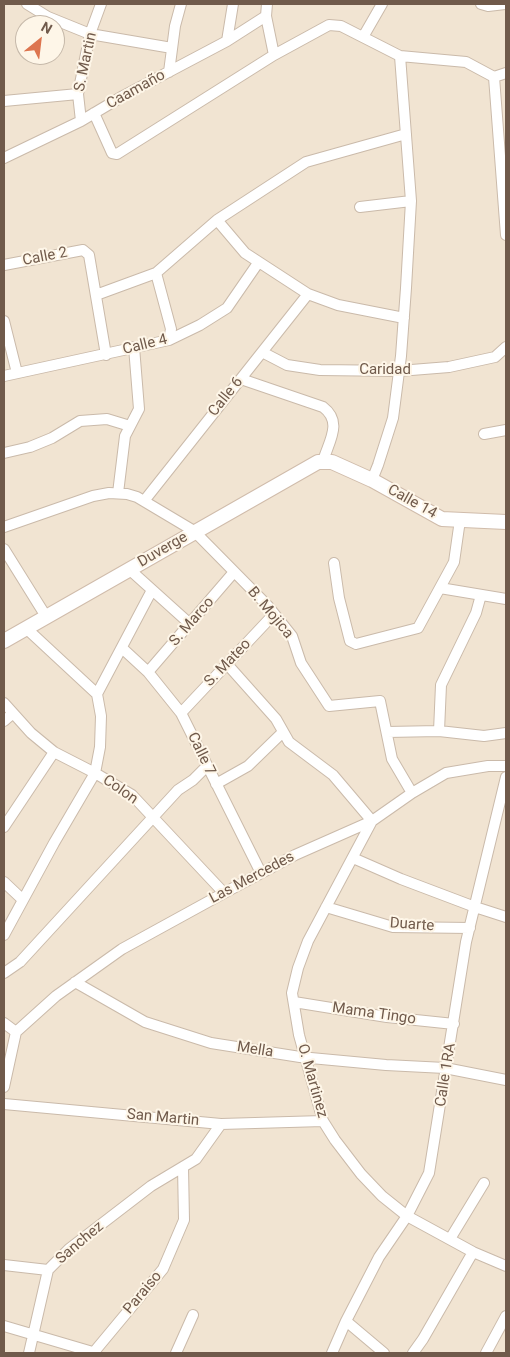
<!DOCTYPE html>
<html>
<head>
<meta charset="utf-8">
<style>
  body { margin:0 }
  #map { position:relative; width:510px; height:1357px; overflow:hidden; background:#faf2e3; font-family:Roboto,sans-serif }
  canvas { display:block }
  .frame { position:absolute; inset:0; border:5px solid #705a4b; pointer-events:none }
  .north { position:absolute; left:15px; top:15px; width:50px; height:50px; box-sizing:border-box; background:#fef6e8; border:1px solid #c5b8a9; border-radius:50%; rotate:29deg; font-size:14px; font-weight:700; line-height:20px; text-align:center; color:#705a4b }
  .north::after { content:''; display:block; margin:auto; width:18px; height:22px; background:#dd754f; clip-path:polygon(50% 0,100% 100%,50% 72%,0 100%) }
</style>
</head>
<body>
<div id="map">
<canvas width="510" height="1357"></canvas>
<div class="frame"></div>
<div class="north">N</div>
</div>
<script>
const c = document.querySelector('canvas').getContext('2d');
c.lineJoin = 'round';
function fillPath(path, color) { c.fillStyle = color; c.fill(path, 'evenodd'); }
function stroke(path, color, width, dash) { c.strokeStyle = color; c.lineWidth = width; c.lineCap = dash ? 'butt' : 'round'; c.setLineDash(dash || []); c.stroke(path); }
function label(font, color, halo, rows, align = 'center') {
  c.font = font + ' Roboto,sans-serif'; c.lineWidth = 4; c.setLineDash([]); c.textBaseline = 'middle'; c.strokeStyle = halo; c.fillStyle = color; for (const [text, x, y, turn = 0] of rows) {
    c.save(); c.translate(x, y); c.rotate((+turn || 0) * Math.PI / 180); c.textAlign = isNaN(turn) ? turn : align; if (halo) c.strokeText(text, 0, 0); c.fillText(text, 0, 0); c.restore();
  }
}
fillPath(new Path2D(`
  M4 4H506V1353H4ZM25 25H55V55H25Z`), '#f1e4d2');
const street = new Path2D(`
  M27 4 48 17 90 34 172 48
  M267 4 266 16 274 55
  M481 4 488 6 505 4
  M363 37 382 4
  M227 41 233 4
  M169 72 175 26 181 4
  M494 77 506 235
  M4 101 78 94
  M94 113 112 153 117 154 274 55 329 25 341 26 400 56 466 62 494 77 506 73
  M81 121 78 94 90 34 101 4
  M4 158 81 121 123 96 227 41 266 16
  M360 207 411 201
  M217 220 245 253 308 294 338 305 404 318
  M4 265 83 250 89 255 106 355
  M156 273 171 329 169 340
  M96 295 156 273 217 220 306 162 406 134
  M4 321 17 373
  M262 352 287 365 320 370 399 371 449 367 495 357 506 347
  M4 376 169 340 200 325 227 308 258 263
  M241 379 323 407C343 422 329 441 323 461
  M484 434 506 430
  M4 453 30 447 52 438 80 421 107 419 130 426
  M372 480 378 465 393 418 401 356 406 288 411 201 400 56
  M118 493 125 436 139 409 134 347
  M144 501 308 294
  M4 527 93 496 109 493 127 494 137 497 194 531 268 606 292 636 301 663 329 706 380 701 392 759 412 793
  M4 549 47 618
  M334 563 339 598 350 641 356 644 418 628 454 562 460 520
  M129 569 190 624
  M440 588 506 599
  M122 648 148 672 181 713 261 873
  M227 664 276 719 289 742 333 775 372 821 308 941 298 968 292 993 299 1035 323 1121 335 1140 361 1174 382 1196 407 1216 473 1252 506 1266
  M148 672 234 572
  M97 694 152 590
  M4 703 31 733 54 752 95 773 132 795 224 893
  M181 713 274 614
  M4 721 12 714
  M439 731 441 685 476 613 481 595
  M387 732 439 731 484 736 506 733
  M216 784 248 766 283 732
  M4 827 54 752
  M353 858 401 879 475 907 506 917
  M4 882 23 900
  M326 907 393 927 470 928
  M4 935 54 843 95 773 100 747 101 716 97 694 27 629
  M4 973 20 962 178 790 193 780 207 766
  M75 982 145 1022 211 1043 300 1057 386 1065 445 1068 506 1080
  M294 1002 387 1017 454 1024
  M4 1023 16 1032
  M16 1032 56 996 122 949 224 893 295 855 372 821 412 793 446 773 488 766H506
  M4 1087 16 1032
  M4 1104 221 1124 323 1121
  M450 1239 484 1183
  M4 1265 48 1270
  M346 1321 384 1353
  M4 1326 96 1353
  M94 1352 163 1269 184 1220 183 1167
  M29 1353 48 1270 69 1249 151 1186 196 1159 221 1124
  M176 1353 193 1315
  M332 1353 346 1321 379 1257 407 1216 429 1173 466 942 506 777
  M413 1353 423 1339 473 1252
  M486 1353 506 1316`);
const secondary = new Path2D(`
  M4 641 318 462H332L372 480 442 519 506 522`);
stroke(street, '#cabaaa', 12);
stroke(secondary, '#d0bcab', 16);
stroke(street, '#fff', 10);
stroke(secondary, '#fff', 14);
label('15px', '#705a4b', '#fef6e8', [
  ["S. Martin",86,62,-78],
  ["Caamaño",136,90,-29],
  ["Calle 2",45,257,-11],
  ["Calle 4",145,345,-14],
  ["Caridad",385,370],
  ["Calle 6",226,397,-51],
  ["Calle 14",412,502,29],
  ["Duverge",163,550,-30],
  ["B. Mojica",270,613,50],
  ["S. Marco",192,622,-49],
  ["S. Mateo",228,663,-46],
  ["Calle 7",201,754,64],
  ["Colon",120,790,35],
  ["Las Mercedes",252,878,-28],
  ["Duarte",412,925,4],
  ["Mama Tingo",374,1014,8],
  ["Mella",255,1050,9],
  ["Calle 1RA",446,1075,-81],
  ["O. Martinez",312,1081,74],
  ["San Martin",163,1118,5],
  ["Sanchez",80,1243,-40],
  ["Paraiso",143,1293,-50]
]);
</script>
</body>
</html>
